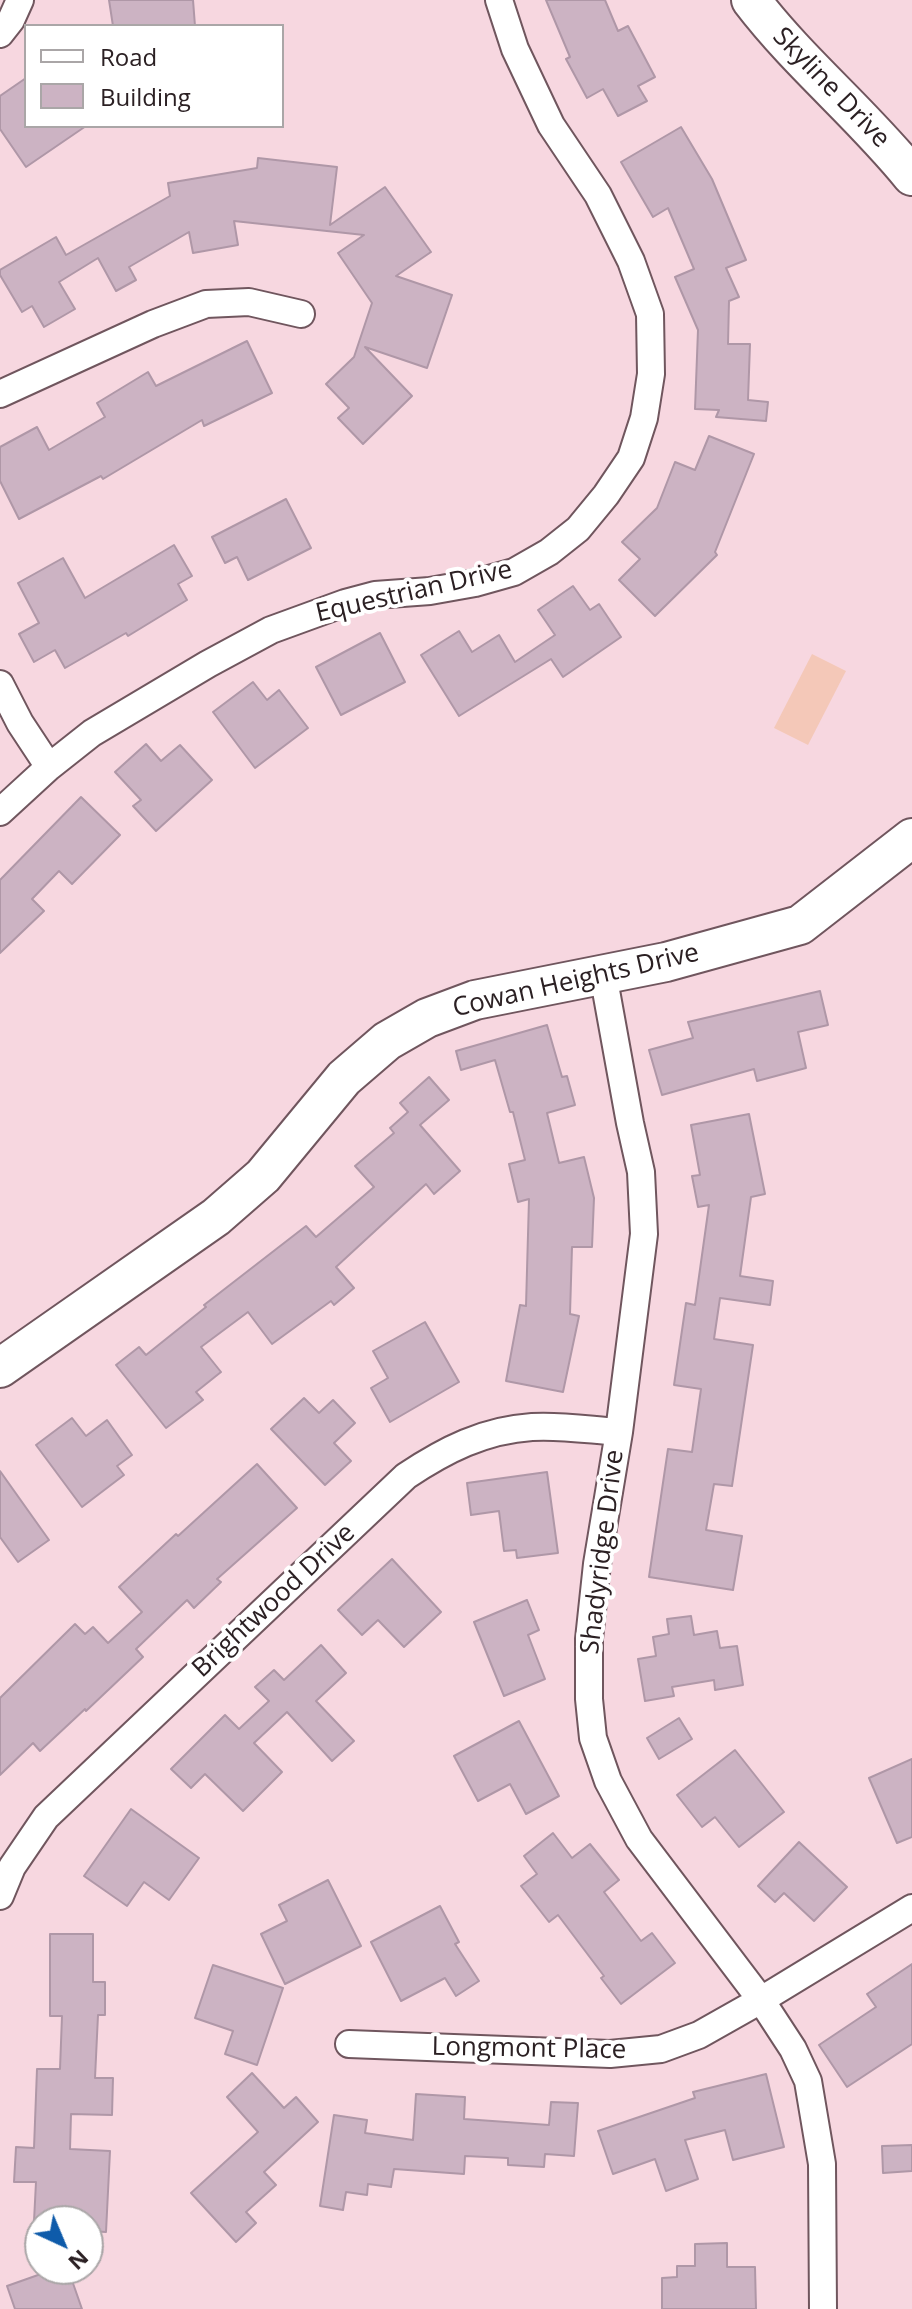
<!DOCTYPE html>
<html>
<head>
<meta charset="utf-8">
<style>
  body { margin:0 }
  #map { position:relative; width:912px; height:2309px; overflow:hidden; background:#f7d7e0; font-family:"Open Sans",sans-serif }
  canvas { display:block }
  .legend { position:absolute; left:24px; top:24px; width:260px; height:104px; box-sizing:border-box; background:#fff; border:2px solid #aaa6a7; margin:0; padding:10px 14px; list-style:none; font-size:24px; color:#2b2023 }
  .legend li { display:flex; align-items:center; gap:16px; height:40px }
  .legend b { width:40px; border:2px solid #aaa6a7 }
  .north { position:absolute; left:24px; top:2205px; width:80px; height:80px; box-sizing:border-box; background:#fff; border:2px solid #aaa6a7; border-radius:50%; rotate:136deg; font-size:22px; font-weight:700; line-height:32px; text-align:center; color:#2b2023 }
  .north::after { content:''; display:block; margin:auto; width:28px; height:36px; background:#0e5baa; clip-path:polygon(50% 0,100% 100%,50% 72%,0 100%) }
</style>
</head>
<body>
<div id="map">
<canvas width="912" height="2309"></canvas>
<ul class="legend">
<li><b style="height:10px;background:#fff"></b>Road</li>
<li><b style="height:22px;background:#ccb3c3"></b>Building</li>
</ul>
<div class="north">N</div>
</div>
<script>
const c = document.querySelector('canvas').getContext('2d');
c.lineJoin = 'round';
function fillPath(path, color) { c.fillStyle = color; c.fill(path, 'evenodd'); }
function stroke(path, color, width, dash) { c.strokeStyle = color; c.lineWidth = width; c.lineCap = dash ? 'butt' : 'round'; c.setLineDash(dash || []); c.stroke(path); }
function label(font, color, halo, rows, align = 'center') {
  c.font = font + ' "Open Sans",sans-serif'; c.lineWidth = 8; c.setLineDash([]); c.textBaseline = 'middle'; c.strokeStyle = halo; c.fillStyle = color; for (const [text, x, y, turn = 0] of rows) {
    c.save(); c.translate(x, y); c.rotate((+turn || 0) * Math.PI / 180); c.textAlign = isNaN(turn) ? turn : align; if (halo) c.strokeText(text, 0, 0); c.fillText(text, 0, 0); c.restore();
  }
}
fillPath(new Path2D(`
  M812 654 846 671 808 745 774 728Z`), '#f4c8b8');
const building = new Path2D(`
  M109 0H193L195 26H113Z
  M546 0H605L618 31 628 26 655 77 638 86 647 101 618 116 603 89 587 98 566 59 570 57Z
  M26 78V126H86L26 167 0 129V96Z
  M681 127 712 179 746 260 726 268 739 297 729 301 728 344H750L748 400 768 402 766 421 716 417 719 410 695 409 698 330 675 277 694 269 668 208 653 217 621 162Z
  M258 158 337 167 330 225 385 187 431 252 396 276 452 295 427 368 365 347 412 396 363 444 338 418 349 408 326 384 354 357 372 303 338 253 364 235 234 221 238 245 193 253 189 232 129 267 136 280 116 291 98 258 59 282 75 309 44 327 32 306 22 312 0 275V270L56 237 66 255 170 196 168 183 257 168Z
  M247 341 272 393 204 426 202 420 103 479 101 476 19 519 0 481V447L37 427 49 450 105 417 97 403 148 372 156 386Z
  M709 436 754 454 715 552 717 555 655 616 619 580 640 559 622 542 657 508 675 462 695 470Z
  M286 499 311 548 248 580 237 557 225 563 212 537Z
  M174 545 192 576 178 584 187 600 128 636 126 633 65 668 55 650 34 662 19 634 39 623 18 583 63 558 85 598Z
  M573 586 590 610 599 604 621 637 563 677 551 659 459 716 421 655 459 631 472 652 499 635 515 662 555 635 538 610Z
  M380 633 405 682 341 715 316 667Z
  M253 682 267 700 279 690 308 728 255 768 213 712Z
  M146 744 161 761 180 745 212 780 156 831 133 806 141 800 115 772Z
  M81 797 120 835 72 884 59 871 32 899 44 911 0 953V880Z
  M820 991 828 1025 798 1032 806 1068 757 1081 754 1069 662 1095 649 1050 693 1038 688 1022Z
  M547 1025 562 1077 567 1076 575 1105 547 1113 559 1163 584 1157 594 1198 592 1247H572L570 1314 579 1316 563 1392 506 1381 520 1305 526 1306 529 1199 518 1202 509 1164 525 1160 513 1112H510L495 1060 461 1070 456 1051Z
  M429 1077 449 1100 420 1125 460 1171 434 1194 426 1184 336 1267 354 1288 334 1305 331 1301 272 1344 248 1312 201 1347 221 1372 196 1392 203 1400 166 1428 116 1365 139 1347 146 1355 206 1307 204 1305 306 1226 316 1237 374 1187 355 1166 394 1133 390 1128 408 1112 400 1103Z
  M749 1114 765 1194 751 1197 740 1276 773 1281 770 1305 720 1298 714 1339 753 1345 732 1486 714 1484 706 1530 742 1536 733 1590 649 1577 668 1449 692 1452 701 1389 674 1385 686 1303 695 1305 709 1205 698 1207 692 1176 700 1175 691 1125Z
  M425 1322 459 1382 390 1422 371 1388 388 1378 373 1351Z
  M304 1398 319 1413 333 1400 355 1423 334 1443 351 1461 325 1485 271 1429Z
  M72 1418 86 1436 107 1420 132 1455 117 1466 124 1475 82 1507 36 1445Z
  M257 1464 297 1508 217 1579 221 1582 194 1608 187 1600 136 1649 143 1657 86 1711 85 1709 40 1751 33 1743 0 1775V1698L75 1624 85 1634 93 1627 108 1643 142 1612 119 1587 176 1534 178 1536Z
  M0 1471 49 1540 18 1562 0 1537Z
  M547 1472 558 1553 517 1558 516 1550 504 1551 499 1511 471 1515 467 1483Z
  M392 1559 441 1612 404 1647 378 1620 362 1635 338 1610Z
  M527 1600 539 1630 528 1635 545 1679 504 1696 474 1622Z
  M691 1616 694 1635 717 1631 720 1648 737 1646 743 1685 715 1690 714 1680 672 1687 674 1696 645 1701 638 1659 656 1656 653 1637 669 1634 667 1619Z
  M321 1645 346 1673 316 1701 354 1741 332 1761 287 1712 254 1743 282 1772 243 1811 205 1774 191 1788 171 1769 225 1715 239 1729 269 1701 255 1687 274 1670 284 1680Z
  M679 1718 692 1739 659 1759 647 1738Z
  M519 1721 559 1796 526 1814 510 1784 478 1801 454 1756Z
  M735 1750 784 1812 739 1847 715 1817 702 1827 677 1795Z
  M912 1759V1837L897 1843 869 1778Z
  M131 1809 199 1858 169 1900 144 1882 127 1906 84 1876Z
  M553 1833 572 1858 590 1844 619 1880 604 1892 641 1941 652 1933 675 1963 621 2004 601 1978 604 1976 558 1915 549 1922 521 1886 537 1874 524 1856Z
  M799 1842 847 1887 814 1921 784 1893 775 1902 758 1886Z
  M328 1880 361 1946 285 1984 261 1934 287 1921 279 1905Z
  M440 1906 459 1942 455 1944 479 1981 456 1996 445 1978 401 2001 371 1942Z
  M50 1934H93V1982H105V2015H98L95 2078H113L112 2115 71 2114 70 2149 110 2151 106 2232 88 2231V2221H34L36 2182H14L16 2147 34 2148 37 2069H60L62 2016H50Z
  M912 1964V2044L847 2087 819 2045 876 2007 867 1994Z
  M213 1965 283 1988 257 2065 225 2054 233 2031 195 2018Z
  M252 2073 284 2108 296 2097 318 2122 264 2172 276 2185 246 2212 256 2223 236 2242 191 2193 258 2132 227 2097Z
  M766 2074 784 2147 733 2160 725 2130 685 2140 698 2179 666 2191 655 2159 613 2174 598 2131 695 2098 693 2092Z
  M416 2094 465 2097 464 2119 549 2125 551 2102 578 2103 574 2156 545 2154 544 2167 508 2165V2158L465 2156 464 2174 394 2169 391 2187 368 2184 367 2195 346 2192 343 2210 320 2206 334 2115 367 2120 365 2133 413 2140Z
  M912 2145V2171L883 2173 882 2146Z
  M727 2243V2267H755L756 2309H662V2278L677 2277V2266H695V2244Z
  M55 2269H68L82 2309H15L7 2286Z`);
fillPath(building, '#ccb3c3');
stroke(building, '#af97a7', 2);
const street = new Path2D(`
  M0 34 11 20 20 0
  M0 394 153 324 206 304 249 302 301 314
  M0 684 20 723 49 767
  M0 812 49 767 92 733 208 664 271 630 345 603 375 595 430 591 475 583 514 572 549 552 578 529 606 495 631 458 644 418 651 374 650 314 631 261 598 195 551 125 515 49 499 0
  M603 974 630 1123 641 1172 644 1234 619 1432 597 1564 589 1639V1699L593 1738 608 1781 639 1839 761 2000 793 2049 808 2081 822 2164 823 2309
  M0 1896 12 1867 46 1817 406 1476C445 1450 484 1430 532 1427 560 1425 590 1430 619 1432
  M349 2044 610 2054 661 2049 699 2035 761 2000 912 1908`);
const secondary = new Path2D(`
  M751 0C799 63 862 114 912 176
  M0 1368 216 1217 263 1176 344 1078 387 1041 427 1018 475 1000 666 962 800 925 912 838`);
stroke(street, '#70565e', 30);
stroke(secondary, '#70565e', 42);
stroke(street, '#fff', 26);
stroke(secondary, '#fff', 38);
label('26px', '#2b2023', '#fff', [
  ["Skyline Drive",831,88,46],
  ["Equestrian Drive",414,592,-13],
  ["Cowan Heights Drive",576,981,-13],
  ["Shadyridge Drive",603,1552,-83],
  ["Brightwood Drive",274,1601,-43],
  ["Longmont Place",529,2049,1]
]);
</script>
</body>
</html>
